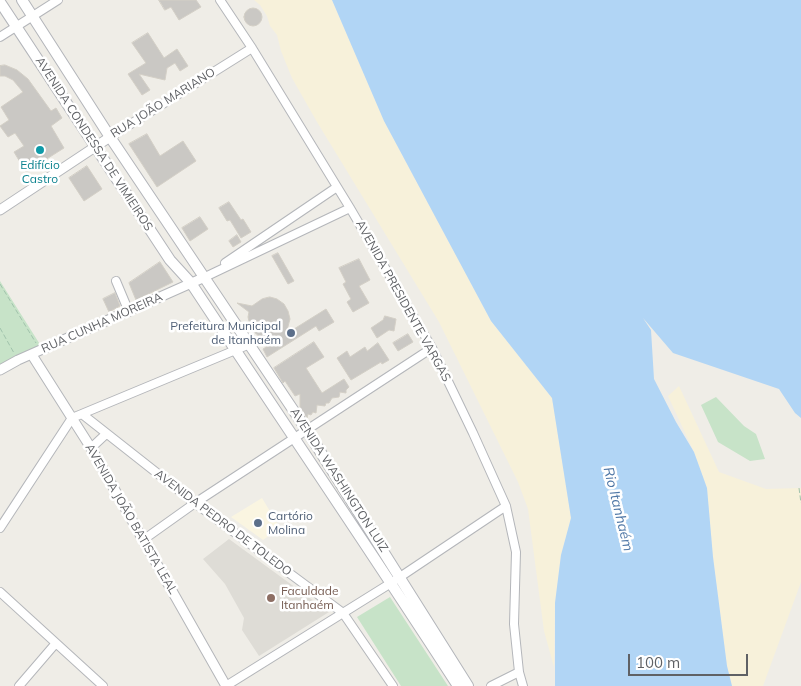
<!DOCTYPE html>
<html>
<head>
<meta charset="utf-8">
<style>
	body { margin:0 }
	#map { position:relative; width:801px; height:686px; overflow:hidden; background:#efede7; font-family:Mulish,sans-serif }
	canvas { display:block }
	.scale { position:absolute; left:628px; top:654px; width:120px; height:22px; box-sizing:border-box; border:2px solid #5f6165; border-top:0; padding-left:6px; font-size:15px; line-height:18px; white-space:nowrap; color:#5f6165; -webkit-text-stroke:4px #fff; paint-order:stroke }
</style>
</head>
<body>
<div id="map">
<canvas width="801" height="686"></canvas>
<div class="scale">100 m</div>
</div>
<script>
const ctx = document.querySelector('canvas').getContext('2d');
ctx.lineJoin = 'round';
function paint(path, color) {
  ctx.fillStyle = color;
  ctx.fill(path, 'evenodd');
}
function trace(path, color, width, dash) {
  ctx.strokeStyle = color;
  ctx.lineWidth = width;
  ctx.lineCap = dash ? 'butt' : 'round';
  ctx.setLineDash(dash || []);
  ctx.stroke(path);
}
function label(font, color, halo, rows, align = 'center') {
  ctx.font = font + ' Mulish,sans-serif';
  ctx.lineWidth = 5;
  ctx.setLineDash([]);
  ctx.textBaseline = 'middle';
  ctx.strokeStyle = halo;
  ctx.fillStyle = color;
  for (const [text, x, y, turn = 0] of rows) {
    ctx.save();
    ctx.translate(x, y);
    ctx.rotate((+turn || 0) * Math.PI / 180);
    ctx.textAlign = isNaN(turn) ? turn : align;
    if (halo) ctx.strokeText(text, 0, 0);
    ctx.fillText(text, 0, 0);
    ctx.restore();
  }
}
paint(new Path2D(`
	M262 498 280 528 263 540 231 517Z`), '#faf5e1');
paint(new Path2D(`
	M229 539 329 612 259 656 242 630 244 618 225 584 203 559Z`), '#dedcd6');
paint(new Path2D(`
	M0 281 41 346 0 366Z
	M716 397 744 426 756 434 765 459 750 461 718 442 701 405Z
	M390 597 448 686H401L357 617Z`), '#c7e3c8');
paint(new Path2D(`
	M254 0H332L384 121 491 321 552 398 571 518 561 555 555 603 554 667 544 631 528 509 518 482 439 322 317 122 292 78 281 51 277 35 270 26 267 16 260 5Z
	M679 386 719 472 766 489 801 488V582L763 686H732L727 666 713 557 707 488 694 452 668 396Z`), '#f7f1da');
paint(new Path2D(`
	M332 0H801V418L795 413 779 389 673 353 643 318 651 330 654 379 676 422 694 452 707 488 713 557 727 666 732 686H555V603L561 555 571 518 552 398 491 321 384 121Z`), '#b1d5f5');
const building = new Path2D(`
	M159 0H196L201 7 179 20 171 7 165 10Z
	M244 17a9 9 0 1 1 18 0a9 9 0 1 1-18 0Z
	M148 33 164 58 177 49 188 66 180 71 175 63 167 68 165 80 139 74 150 90 142 95 128 74 146 63 132 43Z
	M5 65 17 70 28 79 51 111 56 108 62 118 51 126 64 148 26 172 14 152 24 146 15 133 8 137 0 126 9 120 1 107 23 92 13 80 5 76H0V66Z
	M147 134 160 156 183 141 196 161 157 187 129 144Z
	M87 166 102 189 84 201 69 178Z
	M229 202 241 220 243 219 251 232 241 238 230 220 227 221 219 208Z
	M200 217 208 229 190 241 182 228Z
	M237 235 241 242 233 247 229 241Z
	M278 253 294 281 288 284 272 256Z
	M359 259 370 280 359 286 369 303 353 312 347 302 351 299 343 284 346 282 339 268Z
	M160 262 173 282 136 300 129 283Z
	M115 293 120 306 109 312 103 299Z
	M270 297 277 299 284 304 288 311 290 319 286 334 326 309 334 322 319 331 316 326 267 357 263 349 276 341 260 337 254 332 250 326 248 317 249 312 237 303 252 306 262 299Z
	M385 316 396 319 394 331 389 330 377 338 371 328 383 320Z
	M408 334 413 342 398 351 393 343Z
	M314 342 324 357 306 368 322 393 344 379 349 387 346 390V393L340 392 339 397 332 398 329 403H326L325 406 317 405 316 413 313 412 311 415 308 414 307 418 300 408V394L295 396 285 381 283 383 274 368Z
	M378 343 389 360 382 364 381 362 351 380 337 358 347 351 350 357 365 347 367 351Z`);
paint(building, '#cac8c4');
trace(building, '#d3cfc6', 1);
const minor = new Path2D(`
	M220 0 252 48 350 208 432 348 473 433 506 506 516 552 514 624 519 672 523 686
	M0 37 58 0
	M110 137 252 48
	M225 263 337 187
	M205 277 350 208
	M116 281 129 312
	M82 414 195 503 343 613 393 686
	M91 448 106 434
	M0 528 72 418 250 344
	M143 540 195 503 432 348
	M0 592 103 686
	M19 686 56 643
	M226 686 391 583 506 506
	M491 686 519 672`);
const tertiary = new Path2D(`
	M0 210 110 137
	M32 355 91 448 226 686
	M0 370 18 360 205 277`);
const secondary = new Path2D(`
	M22 0 110 137 306 429 468 686
	M0 2 170 260 191 283C280 418 371 551 458 686`);
trace(minor, '#b4b6ba', 10);
trace(tertiary, '#b4b6ba', 11);
trace(secondary, '#b3b5ba', 12);
trace(new Path2D(`
	M0 284 36 343
	M0 328 14 353
	M799 488 801 503`), '#a1c3ac', 1, [5, 2.5]);
trace(minor, '#fff', 8);
trace(tertiary, '#fff', 9);
trace(secondary, '#fff', 10);
for (const [x, y, r, color] of [
	[40,150,5,"#0f9aa8"],
	[291,333,5,"#5c6f8a"],
	[258,523,5,"#5c6f8a"],
	[271,598,5,"#8d6e63"]
]) {
  const dot = new Path2D();
  dot.arc(x, y, r, 0, 2 * Math.PI);
  ctx.fillStyle = color;
  ctx.fill(dot);
  trace(dot, '#fff', 2);
}
label('12px', '#5f6165', '#fff', [
	["RUA JOÃO MARIANO",163,103,-32],
	["AVENIDA CONDESSA DE VIMIEIROS",94,144,57],
	["AVENIDA PRESIDENTE VARGAS",403,301,61],
	["RUA CUNHA MOREIRA",102,323,-24],
	["AVENIDA WASHINGTON LUIZ",339,480,57],
	["AVENIDA JOÃO BATISTA LEAL",131,519,60],
	["AVENIDA PEDRO DE TOLEDO",223,523,37]
]);
label('12px', '#0d838f', '#fff', [
	["Edifício",40,165],
	["Castro",40,179]
]);
label('12px', '#4e5e75', '#fff', [
	["Prefeitura Municipal",281,326],
	["de Itanhaém",281,340],
	["Cartório",268,516,"left"],
	["Molina",268,530,"left"]
], 'right');
label('12px', '#785e54', '#fff', [
	["Faculdade",281,591],
	["Itanhaém",281,605]
], 'left');
label('italic 14px', '#4f77a6', '#fff', [
	["Rio Itanhaém",618,509,76]
]);
</script>
</body>
</html>
